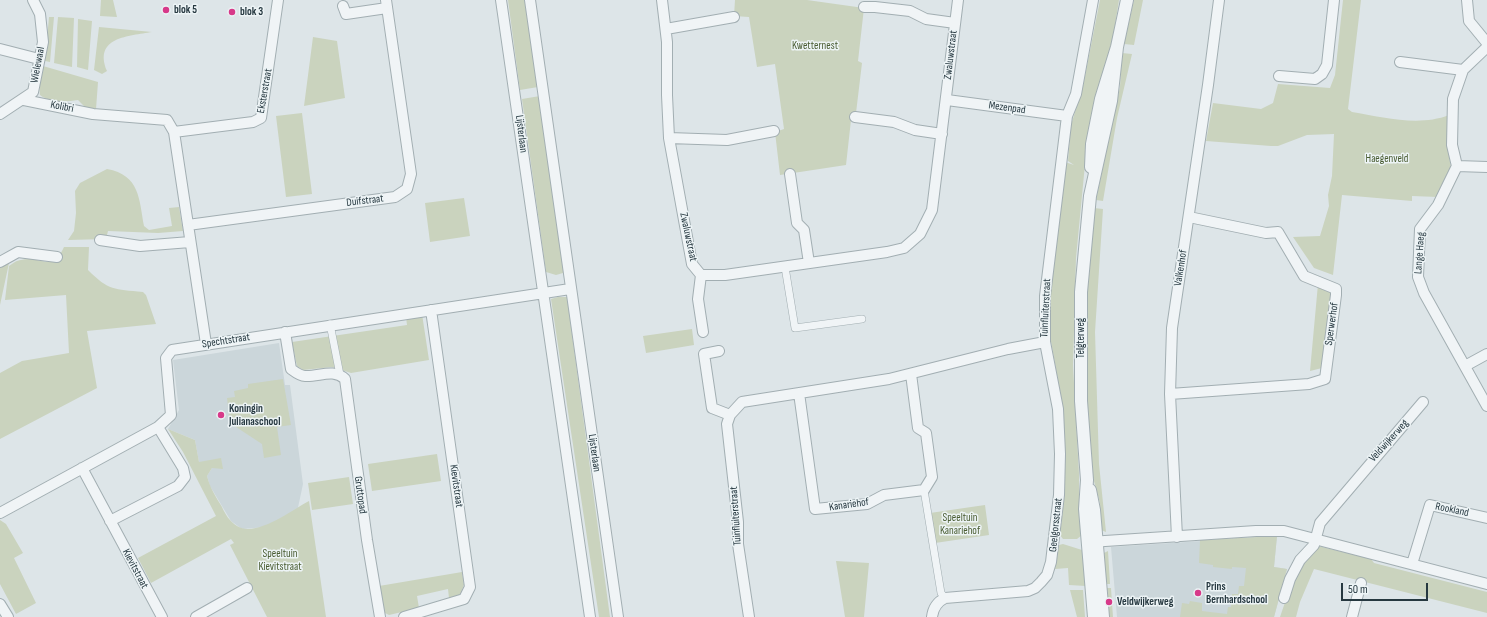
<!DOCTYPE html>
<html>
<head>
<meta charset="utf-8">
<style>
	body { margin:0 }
	#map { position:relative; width:1487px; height:617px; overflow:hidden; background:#dde5e8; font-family:"Sofia Sans Condensed",sans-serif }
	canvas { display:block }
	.scale { position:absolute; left:1341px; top:583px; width:87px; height:18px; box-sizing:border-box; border:2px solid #263840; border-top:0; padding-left:5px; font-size:12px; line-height:14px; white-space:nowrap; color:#263840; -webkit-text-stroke:3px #edf4f6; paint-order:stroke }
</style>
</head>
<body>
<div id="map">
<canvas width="1487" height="617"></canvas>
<div class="scale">50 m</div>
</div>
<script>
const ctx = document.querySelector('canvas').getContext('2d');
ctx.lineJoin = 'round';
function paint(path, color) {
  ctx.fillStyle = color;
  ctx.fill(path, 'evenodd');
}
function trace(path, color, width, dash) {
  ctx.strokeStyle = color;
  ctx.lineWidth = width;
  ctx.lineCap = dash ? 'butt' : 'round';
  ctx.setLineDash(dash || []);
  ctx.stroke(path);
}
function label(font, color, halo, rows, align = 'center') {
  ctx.font = font + ' "Sofia Sans Condensed",sans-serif';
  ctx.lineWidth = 3;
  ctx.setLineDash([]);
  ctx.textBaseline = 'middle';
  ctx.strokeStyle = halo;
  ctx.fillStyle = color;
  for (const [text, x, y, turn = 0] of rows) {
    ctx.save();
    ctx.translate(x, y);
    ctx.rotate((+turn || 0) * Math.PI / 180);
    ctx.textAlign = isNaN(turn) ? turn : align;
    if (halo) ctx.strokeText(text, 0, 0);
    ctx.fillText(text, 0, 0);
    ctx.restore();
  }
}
paint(new Path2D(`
	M279 343 285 385H290L303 484 296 517 278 526 242 529 231 521 210 486 207 476 212 468 199 462 195 440 168 429 179 410 173 360Z
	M1277 536 1274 567 1287 569 1274 617H1117L1111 547Z`), '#cbd6da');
paint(new Path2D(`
	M101 0H113L117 17 100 16Z
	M508 0H526L538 87 520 90Z
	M735 0H807L864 8 858 61 862 63 856 113 851 120 846 165 780 175 775 132 784 129 775 64 757 67 749 17 734 16Z
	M1100 0H1119L1112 44 1088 133 1076 258 1073 365 1079 474V513L1082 535 1077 539H1063L1060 535 1065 491 1064 441 1060 391 1050 336 1048 308 1065 162 1074 165 1068 161 1071 125 1083 86Z
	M1134 0H1143L1134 45 1124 44Z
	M1343 0H1361L1348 109 1352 112C1382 117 1419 127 1449 115L1447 144 1452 174 1438 197 1412 196V201L1342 195 1333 275 1314 268 1293 237 1320 236 1329 206 1328 195 1332 176 1334 134 1307 135 1278 146H1271L1206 141 1213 103 1261 109 1273 103 1278 84 1330 88 1335 75Z
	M49 17H54L50 62 45 61Z
	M58 17 74 18 72 67 54 63Z
	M78 19 92 21 88 70 77 67Z
	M99 27 152 32C129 36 93 37 107 71L102 74 94 70Z
	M313 37 337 41 345 98 304 106Z
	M1122 53 1132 54 1117 118 1103 201 1096 200 1120 87Z
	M43 66 98 82 96 109 85 107 78 100C66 102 50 103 40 95 39 89 40 71 43 66Z
	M540 96 564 263 563 273 556 275 546 272 522 99Z
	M302 113 312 194 286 197 276 116Z
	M107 169C140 175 139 199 144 226L149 230 172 226 169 208 179 207 183 231 158 233 108 231 106 239 68 240 74 231 76 213 75 191 80 183Z
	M464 198 470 236 430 242 425 203Z
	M1094 208 1103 209 1095 332 1099 464 1106 532 1101 530 1100 503 1092 474 1087 391 1088 278Z
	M64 247H89L88 270C109 291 114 289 143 292L146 295 156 324 87 331 97 388 0 439V373L22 361 69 353 66 295 5 300 9 266C12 264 17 260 21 260 41 255 52 274 64 247Z
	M9 263 0 305V268Z
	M1318 284 1333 288 1322 368 1310 371Z
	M558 297H567L610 617H599L551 299Z
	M422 314 429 360 351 373 332 367 303 370 297 366 292 342 407 325 406 317Z
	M692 329 694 345 646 353 643 336Z
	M283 379 291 425 277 427 281 455 264 458 262 444 230 423 227 398 235 397 234 391 248 388V384Z
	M168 429 195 440 199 462 221 458 223 469 212 468 207 476C210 488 216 497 222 507 225 514 230 522 237 526 256 538 292 510 309 501L326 617H267L230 545 234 543 231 539 151 583 138 558 216 516 183 452Z
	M437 454 441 481 372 491 368 464Z
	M349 477 353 504 312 510 308 483Z
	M985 505 989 535 935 543 930 513Z
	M0 520 6 524 23 553 14 558 36 603 16 614 0 584Z
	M1277 536 1274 567 1287 569 1274 617H1180L1182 603 1189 604 1190 601 1202 603V611L1227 614 1228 607H1231L1232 594H1238L1239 586H1244L1246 568 1232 567V569L1213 567V565L1199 563 1200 540Z
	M1063 544 1082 550 1086 586 1069 585 1068 568 1055 569 1059 545Z
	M1318 546 1371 559 1374 563 1487 592V613L1314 569 1300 602 1296 617H1280L1295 573Z
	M1108 551 1110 584H1106L1104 553Z
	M836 561 869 563 864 617H845Z
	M462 572 464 585 460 595 449 598 448 589 417 596 419 608 389 615 383 612 379 586Z
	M1107 588H1111L1113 617H1109Z
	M1070 590H1083L1085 617H1077Z`), '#cad3be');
const pedestrian = new Path2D(`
	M785 267 795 328 862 319
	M330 324 340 375
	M924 490 941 593 945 598`);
const minor = new Path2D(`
	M501 0 590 617
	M530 0 618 617
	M662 0 667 42V95L669 138 692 264 701 275H725L887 252 904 248 920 234 932 210 958 0
	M1467 0 1469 21 1487 43
	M343 6 346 14 387 8
	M864 7H875L910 11 926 19 955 23
	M666 29 734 17
	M1487 47 1463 70 1453 99 1452 145 1457 166 1438 205 1420 229 1418 277 1424 293 1487 406
	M0 49 39 59
	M1400 62 1463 70
	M1279 76 1315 79 1322 74 1327 65 1334 0
	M24 100 93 114 167 120 174 132
	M947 100 1067 116
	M0 114 33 92 43 42 40 14 33 0
	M855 117 894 122 915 130 942 134
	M669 138 727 140 774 131
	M1457 166 1487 167
	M790 174 797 223 804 230 809 263
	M188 225 395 197 407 189 411 174 386 0
	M100 240 140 246 190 242
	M0 262 18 252 57 257
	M701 275 698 299 703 332
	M285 332 291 369C295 372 300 376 305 376 319 377 333 368 345 379L367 540 380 617
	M206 344 174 132 253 122 261 118 278 0
	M719 351 704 354 712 408 730 415
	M1465 366 1487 354
	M799 393 815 509 867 504 884 495 924 490 932 477 926 433 918 428 911 374
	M1170 394 1309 384 1325 379 1336 295V289L1304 276 1278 232 1266 233 1189 217
	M82 468 162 617
	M0 513 158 427 171 415 166 358 172 350 570 289
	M110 521 178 486 185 477 183 468 158 427
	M1177 537 1170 394 1172 328 1208 85 1219 0
	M1090 542 1256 531H1284L1487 584
	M1412 564 1430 505 1487 518
	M1284 598 1290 579 1300 560 1314 545 1320 523 1423 402
	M0 604 8 617
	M196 617 247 588
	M404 617 464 599 470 587 431 310
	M749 617 738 544V522L727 424 730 415 742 402 889 379 1008 349 1045 342
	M932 617C933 608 937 602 945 598L1028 591 1035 588 1041 582 1047 575 1051 562 1059 495 1060 454 1058 409 1045 342V296L1067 116 1076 94 1093 0
	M1352 617 1361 583`);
const tertiary = new Path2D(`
	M1091 167 1092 144 1101 99 1117 47 1127 0
	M1090 490 1094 510 1103 617
	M1094 617 1085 509 1087 480 1081 401V292L1090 196 1111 101 1117 47`);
trace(pedestrian, '#a2aeb2', 8);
trace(minor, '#a2aeb2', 12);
trace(tertiary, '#a2aeb2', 14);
trace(pedestrian, '#f0f4f6', 7);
trace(minor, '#f0f4f6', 10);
trace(tertiary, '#f0f4f6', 12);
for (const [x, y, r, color] of [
	[166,10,4,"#d73989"],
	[232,12,4,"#d73989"],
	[221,415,4,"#d73989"],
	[1198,593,4,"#d73989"],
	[1109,602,4,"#d73989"]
]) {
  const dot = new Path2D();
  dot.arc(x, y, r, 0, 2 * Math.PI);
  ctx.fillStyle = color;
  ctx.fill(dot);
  trace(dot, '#edf4f6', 1.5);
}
label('bold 11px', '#263840', '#edf4f6', [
	["blok 5",174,10],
	["blok 3",240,12],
	["Koningin",229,409],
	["Julianaschool",229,422],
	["Prins",1206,587],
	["Bernhardschool",1206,600],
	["Veldwijkerweg",1117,602]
], 'left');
label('11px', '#495c32', '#edf4f6', [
	["Kwetternest",815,46],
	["Haegenveld",1387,159],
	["Speeltuin",960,518],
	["Kanariehof",960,531],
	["Speeltuin",280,554],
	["Kievitstraat",280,567]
]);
label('11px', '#263840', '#edf4f6', [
	["Zwaluwstraat",951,55,-83],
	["Wielewaal",38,65,-79],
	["Eksterstraat",265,91,-80],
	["Kolibri",62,107,11],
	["Mezenpad",1007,108,8],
	["Lijsterlaan",521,134,83],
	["Duifstraat",365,201,-7],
	["Zwaluwstraat",688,237,78],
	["Lange Haeg",1420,253,-86],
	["Valkenhof",1181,268,-81],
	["Tuinfluiterstraat",1046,308,-87],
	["Sperwerhof",1332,324,-82],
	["Telgterweg",1081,338,-90],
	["Spechtstraat",226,341,-9],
	["Veldwijkerweg",1389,441,-48],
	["Lijsterlaan",594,453,82],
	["Kievitstraat",456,486,82],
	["Gruttopad",360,495,82],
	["Kanariehof",849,505,-8],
	["Rookland",1452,510,12],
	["Tuinfluiterstraat",736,516,-94],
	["Geelgorsstraat",1056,525,-84],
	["Kievitstraat",135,569,62]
]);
</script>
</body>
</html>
